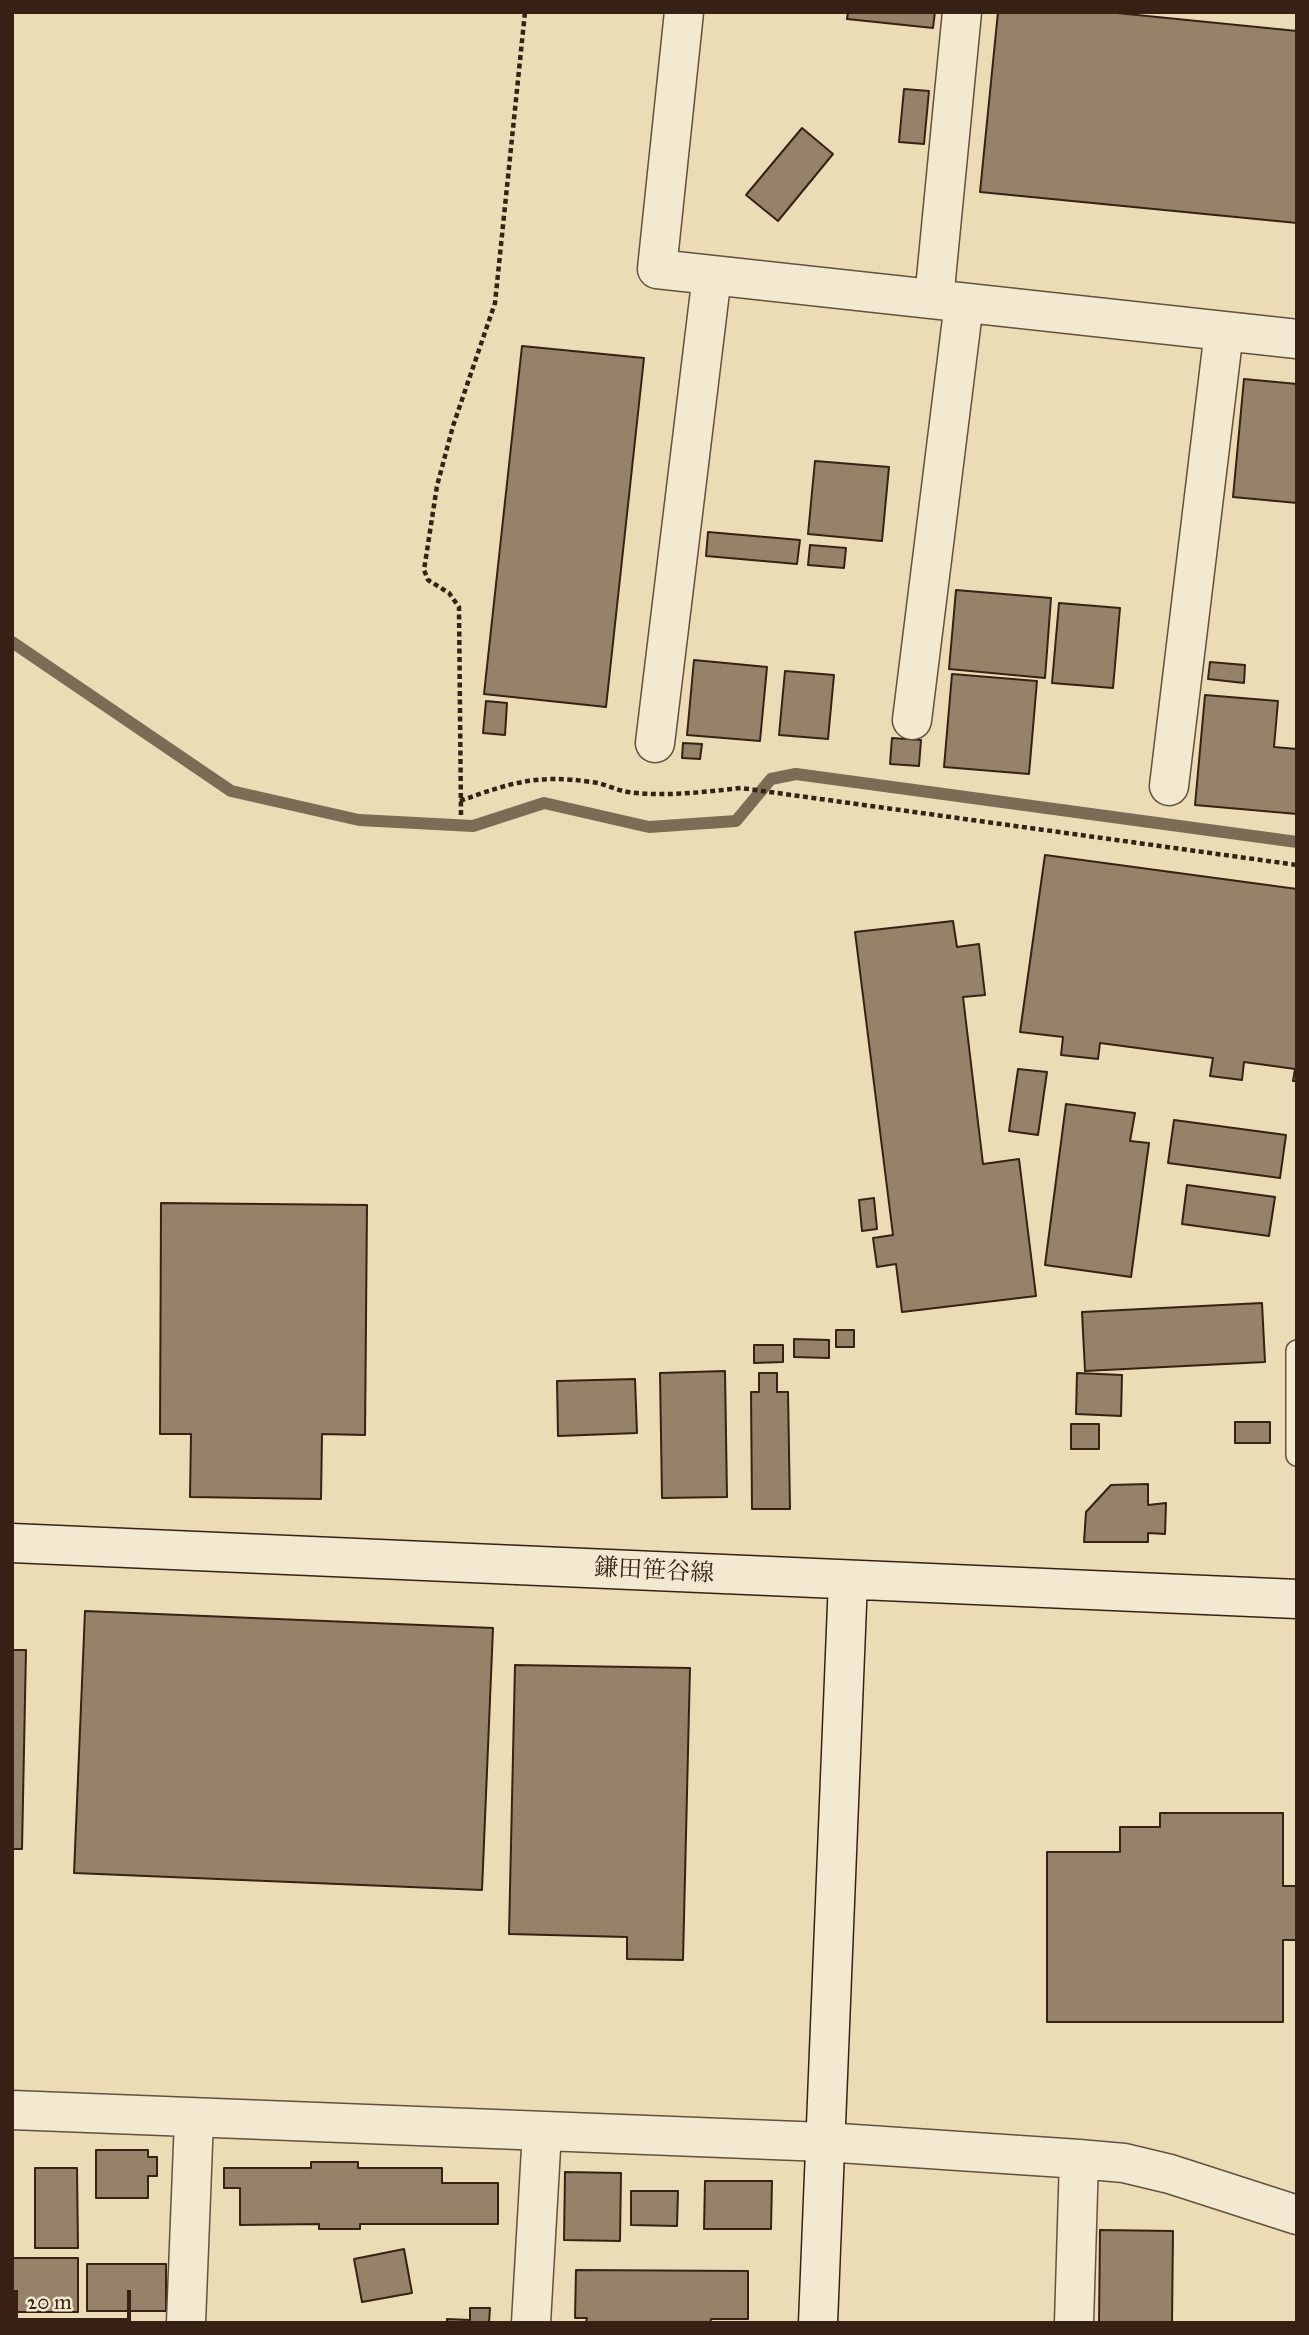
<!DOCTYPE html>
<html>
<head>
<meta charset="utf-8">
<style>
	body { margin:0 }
	#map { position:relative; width:1309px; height:2335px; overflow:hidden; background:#ecdcb6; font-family:"IM FELL Great Primer",serif }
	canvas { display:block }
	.frame { position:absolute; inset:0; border:14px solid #372115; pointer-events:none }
	.scale { position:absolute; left:14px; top:2290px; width:117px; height:32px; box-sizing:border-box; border:4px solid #372115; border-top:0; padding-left:9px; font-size:21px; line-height:24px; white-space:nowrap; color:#372115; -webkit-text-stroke:5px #f3e8d0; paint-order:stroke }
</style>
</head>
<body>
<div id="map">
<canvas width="1309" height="2335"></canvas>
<div class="frame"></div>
<div class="scale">20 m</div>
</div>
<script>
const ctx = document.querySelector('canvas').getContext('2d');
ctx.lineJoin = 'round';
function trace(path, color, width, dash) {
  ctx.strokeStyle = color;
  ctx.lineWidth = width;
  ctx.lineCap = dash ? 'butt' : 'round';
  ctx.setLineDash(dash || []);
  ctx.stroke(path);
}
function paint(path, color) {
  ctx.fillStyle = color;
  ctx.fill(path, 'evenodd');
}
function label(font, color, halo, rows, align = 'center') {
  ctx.font = font + ' "IM FELL Great Primer","Noto Serif JP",serif';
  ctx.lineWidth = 5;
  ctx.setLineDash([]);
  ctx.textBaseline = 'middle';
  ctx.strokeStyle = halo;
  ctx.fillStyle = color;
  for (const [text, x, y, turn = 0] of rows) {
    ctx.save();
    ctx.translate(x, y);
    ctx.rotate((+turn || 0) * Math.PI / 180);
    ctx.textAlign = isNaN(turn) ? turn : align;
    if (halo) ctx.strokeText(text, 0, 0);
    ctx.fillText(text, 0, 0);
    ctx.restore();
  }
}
trace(new Path2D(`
	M12 642 231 791 359 820 473 826 544 803 649 827 736 821 771 779 796 774 1297 842`), '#7e6b55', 12);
const building = new Path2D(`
	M848 12H935L933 28 847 19Z
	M998 12H1107L1297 31V223L980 192Z
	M904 89 929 91 924 144 899 142Z
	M802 128 833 154 778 221 746 195Z
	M522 346 644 358 606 707 484 694Z
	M1244 379 1297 384V503L1233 497Z
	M815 461 889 467 882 541 808 534Z
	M708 532 800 540 797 564 706 556Z
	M810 545 846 548 844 568 808 565Z
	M956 590 1051 598 1045 678 949 669Z
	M1059 603 1120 608 1113 688 1052 683Z
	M694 660 767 667 760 741 687 735Z
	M1210 662 1245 665 1244 683 1208 679Z
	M785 671 834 675 828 739 779 735Z
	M952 674 1037 681 1029 774 944 767Z
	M1205 695 1278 701 1274 747 1297 749V814L1195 805Z
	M486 701 507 703 505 735 483 733Z
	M892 738 921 740 919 766 890 764Z
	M683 743 702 744 700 759 682 758Z
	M1045 855 1297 889V1081H1293L1295 1069 1244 1062 1242 1080 1210 1076 1213 1058 1100 1043 1098 1059 1061 1055 1063 1037 1020 1032Z
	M953 921 957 947 979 944 985 995 963 997 983 1164 1019 1159 1036 1296 902 1312 896 1264 877 1267 873 1238 893 1235 855 932Z
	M1018 1069 1047 1072 1038 1135 1009 1131Z
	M1066 1104 1135 1113 1130 1141 1149 1143 1131 1277 1045 1265Z
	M1174 1120 1286 1135 1280 1178 1168 1163Z
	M1187 1185 1275 1197 1269 1236 1182 1224Z
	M874 1198 877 1229 862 1231 859 1200Z
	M161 1203 367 1205 365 1435 322 1434 321 1499 190 1497 191 1434H160Z
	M1262 1303 1265 1362 1085 1371 1082 1312Z
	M836 1330H854V1347H836Z
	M794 1339 829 1340V1358L794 1357Z
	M754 1345H783V1362L754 1363Z
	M725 1371 727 1497 662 1498 660 1373Z
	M759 1373H777V1392H788L790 1509H752L751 1392H759Z
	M1077 1373 1122 1375 1121 1416 1076 1414Z
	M635 1379 637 1433 558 1436 557 1381Z
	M1235 1422H1270V1443H1235Z
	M1071 1424H1099V1449H1071Z
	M1148 1484V1505L1166 1503 1165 1534 1148 1533V1542H1084L1086 1512 1111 1485Z
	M85 1611 493 1628 482 1890 74 1873Z
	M12 1650H26L22 1849H12Z
	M515 1665 690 1668 683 1960 627 1959V1937L509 1934Z
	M1160 1813H1283V1886H1297V1940H1283V2022H1047V1852H1120V1827H1160Z
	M96 2150H148V2157H157V2176H148V2198H96Z
	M311 2162H358V2168H442V2183H498V2224H360V2229H319V2224L240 2225V2188H224V2168H311Z
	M35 2168H77L78 2248H35Z
	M565 2172 621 2173 620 2241 564 2240Z
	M705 2181H772L771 2229H704Z
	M631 2191H678L677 2226 631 2225Z
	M1100 2230 1173 2231 1172 2323H1099Z
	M404 2249 412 2293 362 2302 354 2259Z
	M12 2258H78V2312H12Z
	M87 2264H166V2311H87Z
	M576 2270 748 2271V2319H711L710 2323H586L587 2318H575Z
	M470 2308H490L489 2323H447V2319L470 2320Z`);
paint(building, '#958269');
trace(building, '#372115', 2);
const lane = new Path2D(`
	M1297 1351V1455`);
const street = new Path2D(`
	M684 12 657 269 1297 339
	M934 299 962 12
	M912 720 964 303
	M655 743 712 275
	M1169 786 1224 331
	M12 2110 824 2142 1079 2159 1124 2163 1170 2174 1297 2215
	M186 2323 194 2119
	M531 2323 542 2131
	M1074 2323 1079 2159`);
const secondary = new Path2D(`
	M12 1543 1297 1599
	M818 2323 848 1580`);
trace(lane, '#64503d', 24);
trace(street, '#64503d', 41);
trace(secondary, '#372115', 41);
trace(new Path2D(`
	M460 801C509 783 538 774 591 782 604 783 615 790 628 792 666 797 703 792 741 788L1297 865
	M461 815 459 607 449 593 428 580 424 570 437 486 453 426 495 303 525 12`), '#372115', 4.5, [5, 3.5]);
trace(lane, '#f3e8d0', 21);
trace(street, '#f3e8d0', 38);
trace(secondary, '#f3e8d0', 38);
label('24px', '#372115', '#f3e8d0', [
	["鎌田笹谷線",654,1572,3]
]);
</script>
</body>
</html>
